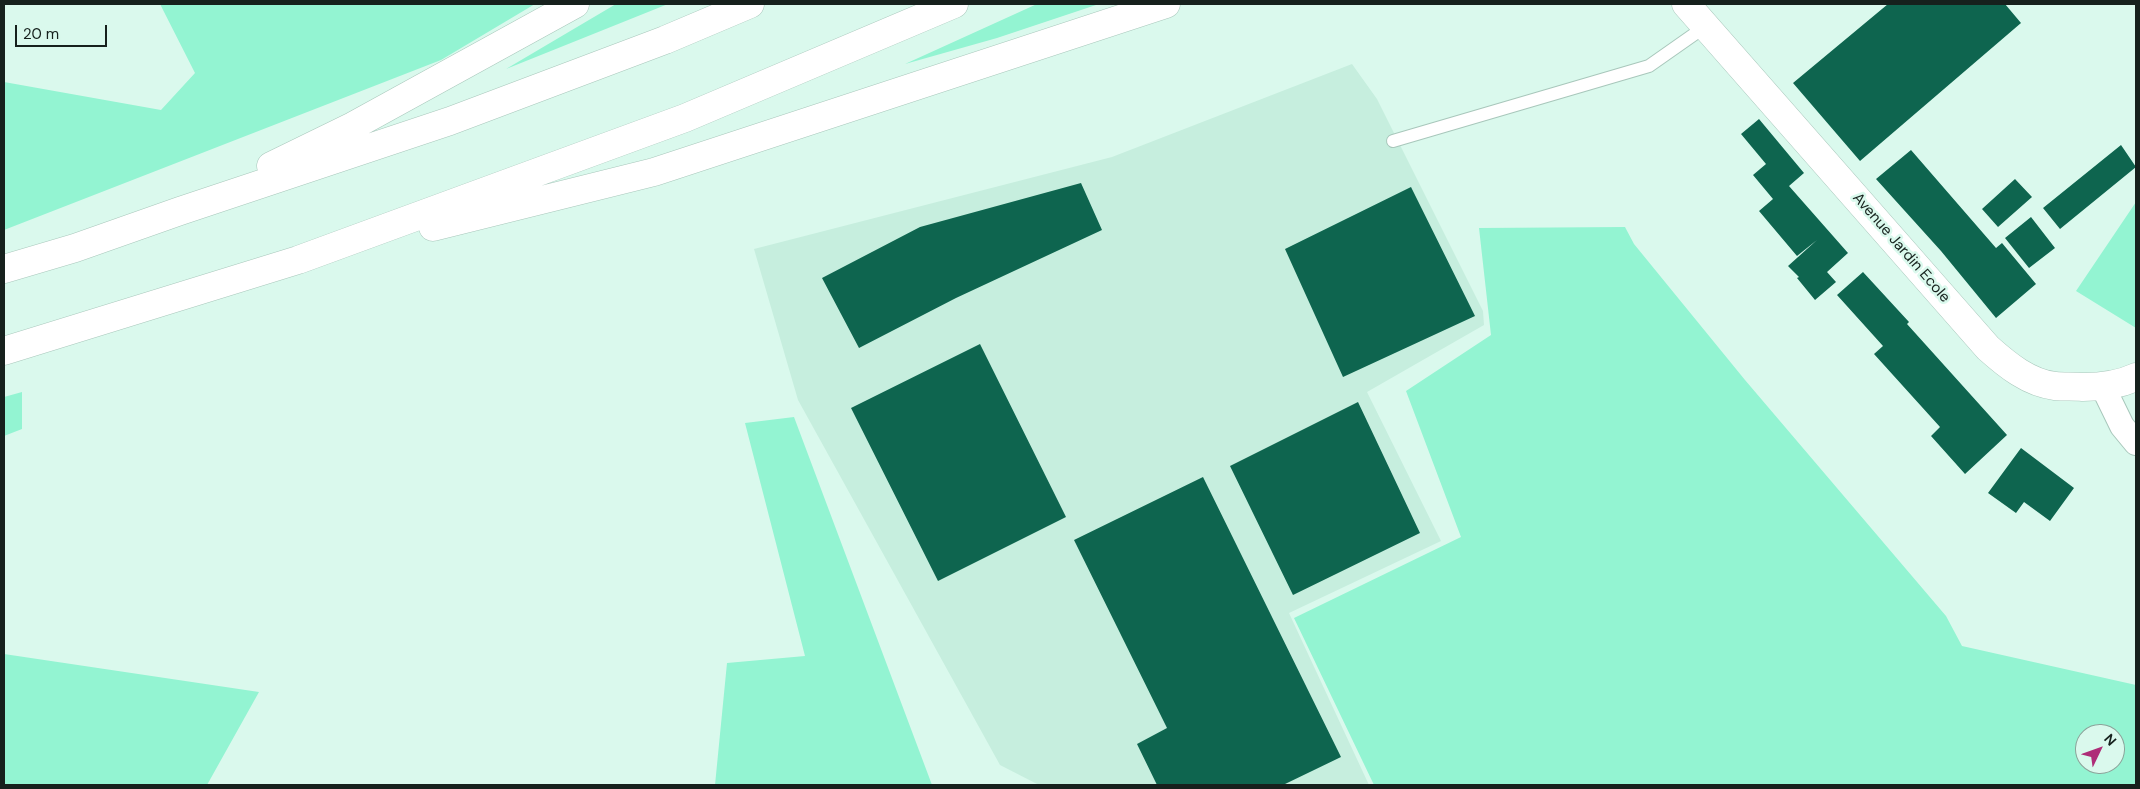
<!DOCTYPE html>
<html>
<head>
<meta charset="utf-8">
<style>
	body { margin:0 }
	#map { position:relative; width:2140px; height:789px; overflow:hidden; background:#daf9ed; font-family:"DM Sans",sans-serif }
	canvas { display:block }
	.frame { position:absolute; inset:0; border:5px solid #16211d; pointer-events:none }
	.north { position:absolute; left:2075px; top:724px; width:50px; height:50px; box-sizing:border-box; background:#daf9ed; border:1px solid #8ca39a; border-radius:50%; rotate:48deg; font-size:14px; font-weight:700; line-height:20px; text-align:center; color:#16211d }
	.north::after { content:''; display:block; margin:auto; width:18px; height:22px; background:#ae2d78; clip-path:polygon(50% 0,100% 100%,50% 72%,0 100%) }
	.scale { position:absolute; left:15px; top:25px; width:92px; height:22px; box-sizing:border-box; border:2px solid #16211d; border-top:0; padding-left:6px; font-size:15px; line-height:18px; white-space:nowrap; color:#16211d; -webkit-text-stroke:4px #daf9ed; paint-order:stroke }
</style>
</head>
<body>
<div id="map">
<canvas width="2140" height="789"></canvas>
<div class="frame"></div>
<div class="north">N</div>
<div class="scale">20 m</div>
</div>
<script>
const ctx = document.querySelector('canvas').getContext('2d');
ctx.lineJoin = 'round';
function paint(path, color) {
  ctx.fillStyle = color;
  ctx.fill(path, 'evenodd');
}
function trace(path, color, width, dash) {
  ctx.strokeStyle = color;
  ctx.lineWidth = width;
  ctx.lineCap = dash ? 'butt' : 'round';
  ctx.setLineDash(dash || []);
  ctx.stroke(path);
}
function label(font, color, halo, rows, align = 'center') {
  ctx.font = font + ' "DM Sans",sans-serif';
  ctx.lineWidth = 5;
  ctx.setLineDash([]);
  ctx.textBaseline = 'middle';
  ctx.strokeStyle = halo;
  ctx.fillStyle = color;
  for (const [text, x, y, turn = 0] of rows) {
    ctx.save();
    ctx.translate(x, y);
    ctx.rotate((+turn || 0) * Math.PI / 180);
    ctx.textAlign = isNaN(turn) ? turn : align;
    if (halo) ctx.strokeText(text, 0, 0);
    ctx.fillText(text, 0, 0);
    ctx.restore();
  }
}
paint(new Path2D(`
	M1352 64 1377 99 1483 311 1484 325 1367 392 1441 541 1289 613 1369 785H1039L1000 765 798 400 754 249 1112 157Z`), '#c6eede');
paint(new Path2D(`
	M160 4H535L441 60 4 230V82L161 110 195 73Z
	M616 4H668L506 69Z
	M1037 4H1099L997 38 905 64Z
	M2136 202V328L2076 291Z
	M1625 227 1634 244 1745 380 1946 616 1962 646 2136 685V785H1374L1294 618 1461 537 1406 391 1491 335 1479 228ZM2085 734H2115V764H2085Z
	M22 392V429L4 436V397Z
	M794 417 932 785H715L727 663 805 656 745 423Z
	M4 654 259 692 207 785H4Z`), '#93f4d2');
paint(new Path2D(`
	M1888 4H2005L2021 23 1860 161 1793 83Z
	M1759 119 1804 173 1789 186 1848 253 1827 272 1836 282 1815 300 1797 278 1799 277 1788 266 1817 240 1797 256 1759 211 1773 199 1753 175 1766 164 1741 134Z
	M2121 145 2136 167 2060 229 2043 208Z
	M1911 150 1996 248 2002 243 2036 284 1996 318 1941 251 1876 179Z
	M2015 179 2032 197 1998 227 1982 209Z
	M1081 183 1102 230 956 298 859 348 822 278 920 227Z
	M1411 187 1475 316 1343 377 1285 249Z
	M2031 217 2055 248 2029 268 2005 238Z
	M1863 272 1909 322 1907 324 2007 435 1965 474 1931 436 1940 427 1874 354 1883 346 1837 295Z
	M980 344 1066 517 938 581 851 408Z
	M1358 402 1420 533 1293 595 1230 466Z
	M2021 448 2074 488 2050 521 2024 502 2016 513 1988 493Z
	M1203 477 1341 757 1283 785H1157L1137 744 1167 728 1074 540Z`), '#0e654f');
const lane = new Path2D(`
	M1393 141 1649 66 1706 26`);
const street = new Path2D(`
	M2103 387 2122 426 2136 443`);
const secondary = new Path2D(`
	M1686 4 1988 348C2007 365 2029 383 2055 386 2064 387 2074 386 2083 387 2102 387 2119 385 2136 377`);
const highway = new Path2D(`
	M271 166 353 126 575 4
	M433 227 654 172 1166 4
	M4 269 75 248 180 211 450 121 665 40 750 4
	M4 351 298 260 685 118 954 4`);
trace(lane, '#a8c7bb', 14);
trace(street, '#a8c7bb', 26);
trace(secondary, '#a8c7bb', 29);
trace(highway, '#a8c7bb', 29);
trace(lane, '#fff', 12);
trace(street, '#fff', 24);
trace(secondary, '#fff', 28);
trace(highway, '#fff', 28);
label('15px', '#16211d', '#daf9ed', [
	["Avenue Jardin Ecole",1901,248,49]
]);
</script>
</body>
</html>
